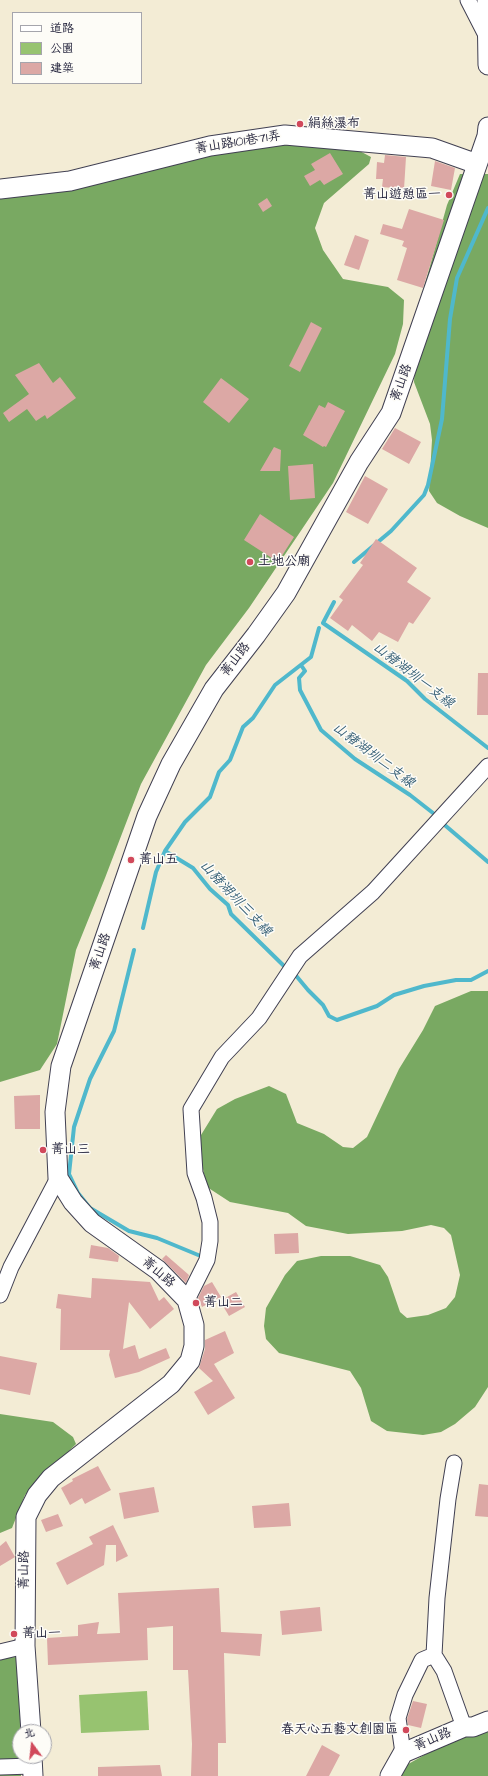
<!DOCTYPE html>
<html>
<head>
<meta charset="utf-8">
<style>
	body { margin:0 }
	#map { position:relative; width:488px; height:1776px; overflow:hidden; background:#f3ecd5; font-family:"Architects Daughter","LXGW WenKai TC",sans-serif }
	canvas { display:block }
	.legend { position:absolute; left:12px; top:12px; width:130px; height:72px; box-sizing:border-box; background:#fdfcf7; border:1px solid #a5a5ac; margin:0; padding:5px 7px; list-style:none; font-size:12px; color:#22223b }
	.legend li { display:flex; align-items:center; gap:8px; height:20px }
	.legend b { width:20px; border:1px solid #a5a5ac }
	.north { position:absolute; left:12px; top:1724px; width:40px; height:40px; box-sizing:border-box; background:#fdfcf7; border:1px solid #a5a5ac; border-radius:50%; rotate:345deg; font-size:11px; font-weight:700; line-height:16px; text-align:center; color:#22223b }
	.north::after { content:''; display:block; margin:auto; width:14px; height:18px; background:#d1495b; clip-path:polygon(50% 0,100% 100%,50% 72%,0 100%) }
</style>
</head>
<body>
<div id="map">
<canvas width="488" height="1776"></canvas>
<ul class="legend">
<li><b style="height:5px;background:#fff"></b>道路</li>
<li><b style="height:11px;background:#97c370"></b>公園</li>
<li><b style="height:11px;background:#dca8a5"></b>建築</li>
</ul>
<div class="north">北</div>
</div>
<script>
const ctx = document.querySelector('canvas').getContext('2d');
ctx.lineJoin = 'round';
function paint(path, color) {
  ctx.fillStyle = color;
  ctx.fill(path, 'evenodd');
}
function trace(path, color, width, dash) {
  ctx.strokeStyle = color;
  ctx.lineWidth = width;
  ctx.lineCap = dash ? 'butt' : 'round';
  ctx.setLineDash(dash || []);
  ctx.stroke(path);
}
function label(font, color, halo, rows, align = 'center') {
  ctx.font = font + ' "Architects Daughter","LXGW WenKai TC",sans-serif';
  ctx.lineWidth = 3;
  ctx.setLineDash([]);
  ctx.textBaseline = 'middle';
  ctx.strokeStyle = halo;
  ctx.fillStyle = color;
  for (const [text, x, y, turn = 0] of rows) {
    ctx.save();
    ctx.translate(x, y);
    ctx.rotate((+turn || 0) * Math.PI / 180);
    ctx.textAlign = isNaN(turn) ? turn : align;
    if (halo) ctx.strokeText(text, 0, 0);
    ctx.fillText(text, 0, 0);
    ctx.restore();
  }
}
paint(new Path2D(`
	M147 1691 149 1730 81 1733 79 1695Z`), '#97c370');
paint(new Path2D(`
	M273 142 354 148 371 157 369 164 324 203 315 228 323 250 343 279 388 287 404 300 403 324 395 354 333 483 249 608 206 665 141 784 105 878 76 950 57 1044 40 1070 0 1082V195Z
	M460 174H488V528L460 516 437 503 429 491 432 440 430 424 414 382 415 363 412 330 447 205Z
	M471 991H488V1387L475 1407 455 1424 441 1432 423 1435 387 1431 371 1421 361 1388 350 1371 279 1353 266 1339 264 1326 266 1308 285 1275 297 1261 321 1256H350L380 1265 388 1277 400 1312 407 1318 428 1315 446 1308 455 1297 460 1275 451 1235 444 1228 431 1225 402 1231 348 1234 306 1226 288 1213 230 1202 207 1187 201 1160V1135L217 1109 235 1099 269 1086 286 1094 297 1123 324 1134 343 1147 353 1148 367 1137 399 1069 423 1030 435 1006Z
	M0 1414 53 1422 73 1437 76 1444 25 1495 12 1528 0 1533Z
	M16 1657 19 1662 21 1776H0V1658Z
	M488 1727V1776H397L401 1768 448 1742Z`), '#79a962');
trace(new Path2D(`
	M354 562 391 531 424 495 428 485 442 419 450 319 457 278 488 208
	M334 602 323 623 407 681 425 699 488 748
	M301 665 305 671 299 678 300 690 321 730 355 759 410 795 433 813
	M440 821 488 862
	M165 851 193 868 210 889 228 905 231 914 285 967
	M143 928 156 872 165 851 185 822 210 797 219 772 230 760 243 727 253 718 275 685 311 657 319 628
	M134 950 114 1031 90 1079 74 1127 69 1174 78 1193 90 1208 129 1231 157 1238 203 1257
	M293 972 308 990 323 1005 329 1016 337 1020 377 1006 394 995 424 986 456 980H471L488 971`), '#4fb8cc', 4);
paint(new Path2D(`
	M330 153 343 174 324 185 320 180 310 186 304 176 315 170 311 164Z
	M385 155 406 157 404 189 382 187 383 179H376L377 162 384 163Z
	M435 161 455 168 451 190 431 186Z
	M267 198 272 206 263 212 258 204Z
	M409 209 444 220 423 288 397 280 407 248 402 246 404 241 380 234 383 224 402 229Z
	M355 235 369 240 359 270 344 265Z
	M311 322 322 328 300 372 289 366Z
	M39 363 53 383 60 377 76 398 47 419 45 415 36 421 27 409 9 422 3 413 29 394 15 375Z
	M221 378 249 399 229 423 203 402Z
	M328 402 345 411 326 447 324 446 323 447 303 435 319 405 325 408Z
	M395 428 421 442 409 464 382 449Z
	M274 447 281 450 280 471H260Z
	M313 464 315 498 290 500 288 466Z
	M365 476 388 489 368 524 346 512Z
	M260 514 294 537 278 562 244 540Z
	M376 539 417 568 407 582 431 598 413 624 409 622 398 642 379 632 372 641 352 625 348 631 330 618 343 600 339 597 363 565 360 563Z
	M478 673H488V715H477Z
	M40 1095V1129H15L14 1096Z
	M298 1233 299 1253 275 1254 274 1234Z
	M91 1245 108 1248 119 1256 118 1262 89 1258Z
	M166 1255 189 1275 186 1283 162 1259Z
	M92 1278 150 1282 159 1301 164 1297 174 1309 150 1329 129 1302 123 1349 135 1345 139 1359 166 1348 170 1358 139 1372 115 1378 109 1355 110 1350H60L61 1309 56 1308 58 1294 91 1298Z
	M212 1282 221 1297 202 1307 198 1298 204 1286Z
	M236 1292 245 1307 229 1316 220 1301Z
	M225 1331 234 1353 214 1364 235 1398 208 1415 194 1392 213 1381 199 1368 205 1349V1340Z
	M0 1356 37 1363 30 1395 0 1389Z
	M98 1466 111 1490 85 1504 82 1498 70 1505 61 1488 73 1481 72 1479Z
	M479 1484 488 1485V1517L475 1516Z
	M154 1487 159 1512 124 1519 119 1493Z
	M289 1503 291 1526 254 1528 252 1506Z
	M58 1514 63 1526 46 1532 41 1520Z
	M113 1525 128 1556 116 1562V1545H106L104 1565 67 1585 56 1563 93 1544 89 1537Z
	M6 1541 15 1557 0 1566V1546Z
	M219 1588 221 1632 262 1634 260 1656 224 1653 226 1743H218V1776H191L192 1744 188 1670H173V1626L147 1628 148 1660 48 1665 47 1638 78 1636V1625L99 1622 97 1634 120 1633 118 1593Z
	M320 1607 322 1631 282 1635 280 1611Z
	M413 1701 427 1704 421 1728 408 1725 407 1719Z
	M322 1745 340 1755 329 1776H306Z
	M160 1765 162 1776H98V1767Z`), '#dca8a5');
const minor = new Path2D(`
	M468 0 487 37
	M0 1295 11 1267 58 1178
	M187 1300 207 1260 210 1241V1222L204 1198 195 1173 191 1109 222 1057 259 1018 300 956 373 892 488 766
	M454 1463 448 1499 437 1598 434 1655 444 1671 464 1727
	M0 1652 25 1646
	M403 1753 398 1718 405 1695 422 1660 434 1655
	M0 1767 33 1766`);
const tertiary = new Path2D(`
	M487 0 488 65
	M0 189 70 181 210 146 285 135 432 148 477 164
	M31 1732 25 1646 26 1517 37 1495 51 1478 171 1384 190 1361 194 1346V1325L187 1300 158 1270 92 1223 73 1202 58 1178 55 1112 61 1066 147 816 171 764 214 689 256 635 286 593 359 462 391 413 487 136 488 127
	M32 1756 33 1776
	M390 1776 403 1753 464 1727H473L488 1721`);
trace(minor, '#414052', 17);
trace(tertiary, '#414052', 21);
trace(minor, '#fff', 15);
trace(tertiary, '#fff', 19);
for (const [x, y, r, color] of [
	[300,124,4,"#d1495b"],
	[449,195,4,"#d1495b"],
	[250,562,4,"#d1495b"],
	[131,860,4,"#d1495b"],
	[43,1150,4,"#d1495b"],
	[196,1303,4,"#d1495b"],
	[14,1634,4,"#d1495b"],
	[406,1730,4,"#d1495b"]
]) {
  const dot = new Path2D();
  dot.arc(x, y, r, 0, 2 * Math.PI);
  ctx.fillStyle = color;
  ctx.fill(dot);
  trace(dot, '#fdfcf7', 1.5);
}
label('13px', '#22223b', '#fdfcf7', [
	["絹絲瀑布",308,124],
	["菁山遊憩區一",441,195,"right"],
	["土地公廟",258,562],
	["菁山五",139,860],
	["菁山三",51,1150],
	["菁山二",204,1303],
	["菁山一",22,1634],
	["春天心五藝文創園區",398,1730,"right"]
], 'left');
label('13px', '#22223b', '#fdfcf7', [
	["菁山路101巷71弄",238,143,-9],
	["菁山路",402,383,-70],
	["菁山路",236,660,-52],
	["菁山路",101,952,-71],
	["菁山路",158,1273,41],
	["菁山路",25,1570,-89],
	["菁山路",433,1740,-23]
]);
label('italic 14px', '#345e75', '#fdfcf7', [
	["山豬湖圳一支線",413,676,38],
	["山豬湖圳二支線",373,756,37],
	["山豬湖圳三支線",235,899,47]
]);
</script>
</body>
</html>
